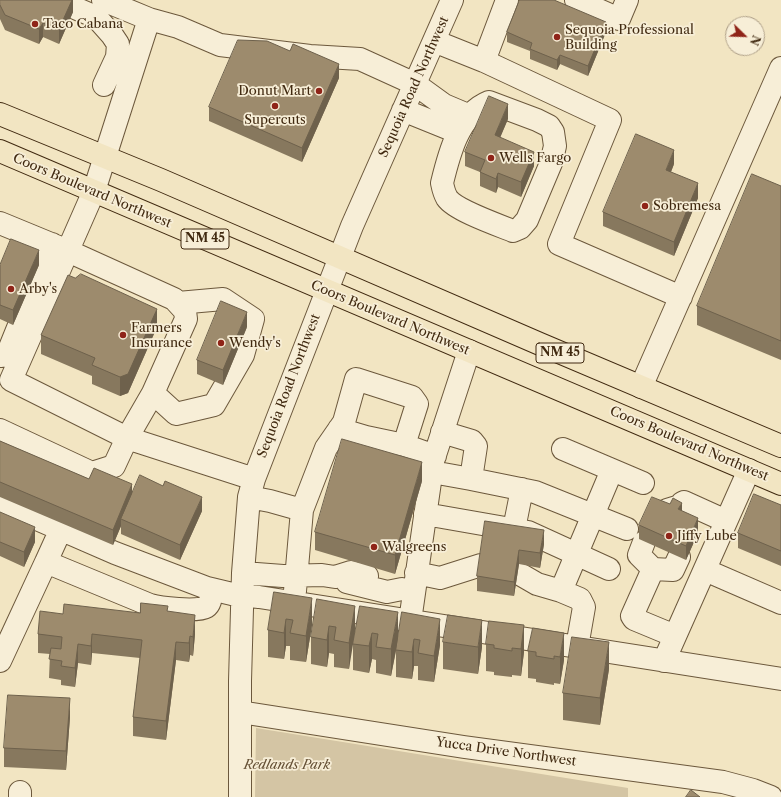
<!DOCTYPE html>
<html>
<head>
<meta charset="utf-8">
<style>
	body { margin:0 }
	#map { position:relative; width:781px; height:797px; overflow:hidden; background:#f2e5c2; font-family:"Libre Caslon Text",serif }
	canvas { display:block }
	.north { position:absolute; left:725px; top:16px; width:40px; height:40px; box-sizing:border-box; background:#f7eed7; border:1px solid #ae9f87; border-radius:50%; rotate:113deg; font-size:11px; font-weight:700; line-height:16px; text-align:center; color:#402910 }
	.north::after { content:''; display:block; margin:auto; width:14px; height:18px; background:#8f2418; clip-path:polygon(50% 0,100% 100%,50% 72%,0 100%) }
</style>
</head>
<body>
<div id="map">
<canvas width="781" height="797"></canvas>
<div class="north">N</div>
</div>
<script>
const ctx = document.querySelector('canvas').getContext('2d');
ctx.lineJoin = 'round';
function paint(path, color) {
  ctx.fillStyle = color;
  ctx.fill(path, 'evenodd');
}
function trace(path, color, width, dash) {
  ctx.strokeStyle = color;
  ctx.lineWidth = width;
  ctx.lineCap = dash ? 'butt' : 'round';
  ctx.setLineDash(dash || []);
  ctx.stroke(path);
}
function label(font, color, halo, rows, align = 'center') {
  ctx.font = font + ' "Libre Caslon Text",serif';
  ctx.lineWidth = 3.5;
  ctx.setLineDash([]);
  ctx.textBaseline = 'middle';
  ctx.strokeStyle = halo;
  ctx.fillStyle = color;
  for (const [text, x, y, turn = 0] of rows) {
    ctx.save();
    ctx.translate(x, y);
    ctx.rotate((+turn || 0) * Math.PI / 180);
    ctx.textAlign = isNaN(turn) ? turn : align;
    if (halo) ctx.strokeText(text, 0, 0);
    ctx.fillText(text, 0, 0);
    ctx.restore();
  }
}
paint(new Path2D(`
	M256 728 628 788V797H255Z`), '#d4c5a4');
const minor = new Path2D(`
	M56 0 96 17 112 35 118 44 117 57 104 85
	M103 0 149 19
	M576 0 619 19 627 0
	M434 41 484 61 610 120 559 244 681 297
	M484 61 507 0
	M489 102 537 120 549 126 553 132 555 146 551 163 527 220 520 228 513 231C498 225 455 210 447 198 444 193 443 188 442 183 449 154 459 114 489 102Z
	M403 110 450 129 457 136
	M0 223 68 251 174 299 185 311 186 319 153 393 127 438 114 466 92 473 0 430
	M0 356 7 355 52 244
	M641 387 781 68
	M153 393 176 414 214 405 243 355 253 319 223 299 178 303
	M339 429 366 437 404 445 435 456
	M442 432 472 441 476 446 471 479 535 492 627 529
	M563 449 643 483
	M432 472 471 479
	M254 479 127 438 11 380 94 191 149 19 178 27 220 45 310 56 360 59 415 84 444 105 470 116
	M249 497 270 501 302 510 326 448 344 422 356 379 412 397 417 404 404 445
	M0 503 115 553 207 588 232 594 259 597 781 679
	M425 514 528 532 609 569
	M665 517 667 510 680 506 682 503 684 502 726 521
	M61 529 46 562 150 605C159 608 198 612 206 607 211 604 211 595 212 590
	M514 529 522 489
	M644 542 639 555 653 569 673 570 679 557
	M653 569 632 616 634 619 675 636
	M705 570 781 603
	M243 573 283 576 322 575 335 577 351 572 367 576
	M416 573 440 578 481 565
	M518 573 537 584 561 591 580 599 584 607 577 647
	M347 582 387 592 402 589
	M295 591 302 510
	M561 591 612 470
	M410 621 433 461 469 351
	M0 661 46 562
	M664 661 749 470
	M240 712 464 747 723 782 753 790 771 797
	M20 792V797
	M240 797V681L243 573 249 497 254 479 352 226 452 0`);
const major = new Path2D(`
	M0 114 161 180 540 344 781 446
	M0 151 781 484`);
trace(minor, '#6c583c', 24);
trace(major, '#402910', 24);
trace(minor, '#f7eed7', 22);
trace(major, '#f2e5c2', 22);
paint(new Path2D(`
	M0 0H73V12L59 44 43 37 39 44 5 30 0 19Z
	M507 32H606L588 76 560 64 557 70 530 59V51L507 42Z
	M339 78 302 162 209 121V107Z
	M508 119 500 137 534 166 521 197 498 187 496 193 480 186V172L465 166V152Z
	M674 164 671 172 698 198 674 256 603 226V212Z
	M781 186V360L697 325V306Z
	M0 265H39L13 325 0 319Z
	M157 327 128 393 120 396 92 384V376L41 354V335Z
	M247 327 223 385 197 374V360Z
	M0 441 89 479 132 492 202 511 180 560 121 534V526L113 545 0 497Z
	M422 481 395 574 315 550V532Z
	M781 505V566L738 548V533Z
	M682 511 698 533 686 560 639 539V525Z
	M0 512 35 542 24 567 0 556Z
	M485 521 544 544 540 568 519 564 514 596 477 591V576Z
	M274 592 312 625 306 662 290 660V646H286L284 659 268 657V630Z
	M355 606 349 669 334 667V654L329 653 327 667 311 664V637Z
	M360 606 398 638 402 612 440 645 434 682 418 680V666H414L412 679 396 677V651L391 676 376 673V660L372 659 369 673 353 670V644Z
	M168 612 195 634 193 656 190 655 189 662 176 660 166 740 133 736V717L140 658 92 653 91 665 78 663 75 687 61 685V680L49 678 50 654 38 653V634L63 614 140 613Z
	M524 625V652L521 676 512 675V677L494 675V672L486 671V644Z
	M533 628 564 660 560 684 554 683V685L536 682V679L528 678V651Z
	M443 642 482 647 478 674 443 669Z
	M609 669 600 725 563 720V693Z
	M70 717 66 770 4 767V748Z`), '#87785e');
paint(new Path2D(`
	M72 0H73V12L59 44V29Z
	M606 22V32L588 76V66Z
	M43 23V37L39 44V29Z
	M560 55V64L557 70V60Z
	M339 64V78L302 162V148Z
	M508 104V119L495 150V135Z
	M674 150V164L666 184V170Z
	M534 152V166L521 197V182Z
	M498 173V187L496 193V179Z
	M698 183V198L674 256V242Z
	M39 250V265L13 325V310Z
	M157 309V327L128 393 120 396V377Z
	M247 312V327L223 385V370Z
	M422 462V481L395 574V555Z
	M132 484V499L121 519V526L113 545V530Z
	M202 497V511L180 560V545Z
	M682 503V517L678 509Z
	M698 518V533L686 560V546Z
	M35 527V542L24 567V552Z
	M544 530V544L540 568V553Z
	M519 550V564L514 596V582Z
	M312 598V625L306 662V636Z
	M355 606V632L349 669V643Z
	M398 612V639L391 676V649Z
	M195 615V634L193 656V637Z
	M286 619V646L284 659V633Z
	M440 619V645L434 682V656Z
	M482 620V647L478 674V647Z
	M524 625V652L521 676V649Z
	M329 626V653L327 667V640Z
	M372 633V659L369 673V646Z
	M564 633V660L560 684V657Z
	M92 634V653L91 665V646Z
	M190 636V655L189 662V643Z
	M414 639V666L412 679V652Z
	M176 642V660L166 740V721Z
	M609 642V669L600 725V698Z
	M78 644V663L75 687V668Z
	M70 698V717L66 770V751Z`), '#6e614c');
const building = new Path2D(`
	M0 0H72L59 29 43 23 39 29 5 15 0 5Z
	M520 0H554L606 22 588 66 560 55 557 60 530 49 532 43 507 32Z
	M238 40 267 41 290 51 293 44 339 64 302 148 209 107Z
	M489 96 508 104 495 135 534 152 521 182 498 173 496 179 480 172 485 160 465 152Z
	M636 134 674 150 666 170 698 183 674 242 603 212Z
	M752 174 781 186V341L697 306Z
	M11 239 39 250 13 310 0 305V265Z
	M81 274 157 309 128 374 120 377 92 365 95 358 41 335 68 275 75 278Z
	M221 301 247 312 223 370 197 360Z
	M342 439 422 462 395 555 315 532Z
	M0 441 89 479 94 468 132 484 113 530 0 482Z
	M140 475 163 486 165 481 202 497 180 545 121 519Z
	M754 494 781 505V551L738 533Z
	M652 497 670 504 673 498 682 503 678 509 698 518 686 546 639 525Z
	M0 512 35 527 24 552 0 542Z
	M485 521 544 530 540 553 519 550 514 582 477 576Z
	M274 592 312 598 306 636 290 633 293 620 286 619 284 633 268 630Z
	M317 599 355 606 349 643 334 640 336 627 329 626 327 640 311 637Z
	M141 603 168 606 167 611 195 615 193 637 190 636 189 643 176 642 166 721 133 717 142 640 92 634 91 646 78 644 75 668 61 666 62 661 49 659 51 648 61 649 62 637 38 634 40 611 63 614 64 604 140 613Z
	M360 606 398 612 391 649 376 647 378 634 372 633 369 646 353 644Z
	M402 612 440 619 434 656 418 653 420 640 414 639 412 652 396 650Z
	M448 615 482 620 478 647 443 642Z
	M489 621 524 625 521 649 512 648V651L494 648V645L486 644Z
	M533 628 564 633 560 657 554 656V659L536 656V652L528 651Z
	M572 637 609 642 600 698 563 693Z
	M8 695 70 698 66 751 4 748Z
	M691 790 700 797H686Z`);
paint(building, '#9d8b6d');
trace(building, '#6e614c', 1);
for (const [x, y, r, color] of [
	[35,24,4,"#8f2418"],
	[557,37,4,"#8f2418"],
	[319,91,4,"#8f2418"],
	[275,106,4,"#8f2418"],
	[491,158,4,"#8f2418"],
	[645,206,4,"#8f2418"],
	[11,289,4,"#8f2418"],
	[123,335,4,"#8f2418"],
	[221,343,4,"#8f2418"],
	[669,536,4,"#8f2418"],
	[374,547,4,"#8f2418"]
]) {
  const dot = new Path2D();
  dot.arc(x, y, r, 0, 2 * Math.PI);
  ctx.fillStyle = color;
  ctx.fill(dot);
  trace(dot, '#f7eed7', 1.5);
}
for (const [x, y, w] of [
	[205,239,48],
	[560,353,48]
]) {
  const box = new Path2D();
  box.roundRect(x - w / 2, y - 10, w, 20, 3);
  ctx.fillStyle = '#f7eed7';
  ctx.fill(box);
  trace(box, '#402910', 1);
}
label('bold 12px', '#402910', null, [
	["NM 45",205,239],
	["NM 45",560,353]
]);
label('13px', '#402910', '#f7eed7', [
	["Taco Cabana",43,24],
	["Sequoia Professional",565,30],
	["Building",565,45],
	["Donut Mart",311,91,"right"],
	["Supercuts",275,120,"center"],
	["Wells Fargo",499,158],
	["Sobremesa",653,206],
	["Arby's",19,289],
	["Farmers",131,328],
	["Insurance",131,343],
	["Wendy's",229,343],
	["Jiffy Lube",677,536],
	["Walgreens",382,547]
], 'left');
label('13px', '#402910', '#f7eed7', [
	["Sequoia Road Northwest",414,87,-66],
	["Coors Boulevard Northwest",92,191,23],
	["Coors Boulevard Northwest",390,318,23],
	["Sequoia Road Northwest",289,386,-69],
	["Coors Boulevard Northwest",689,444,23],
	["Yucca Drive Northwest",506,752,8]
]);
label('italic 13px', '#655035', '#f7eed7', [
	["Redlands Park",287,765]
]);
</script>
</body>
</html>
